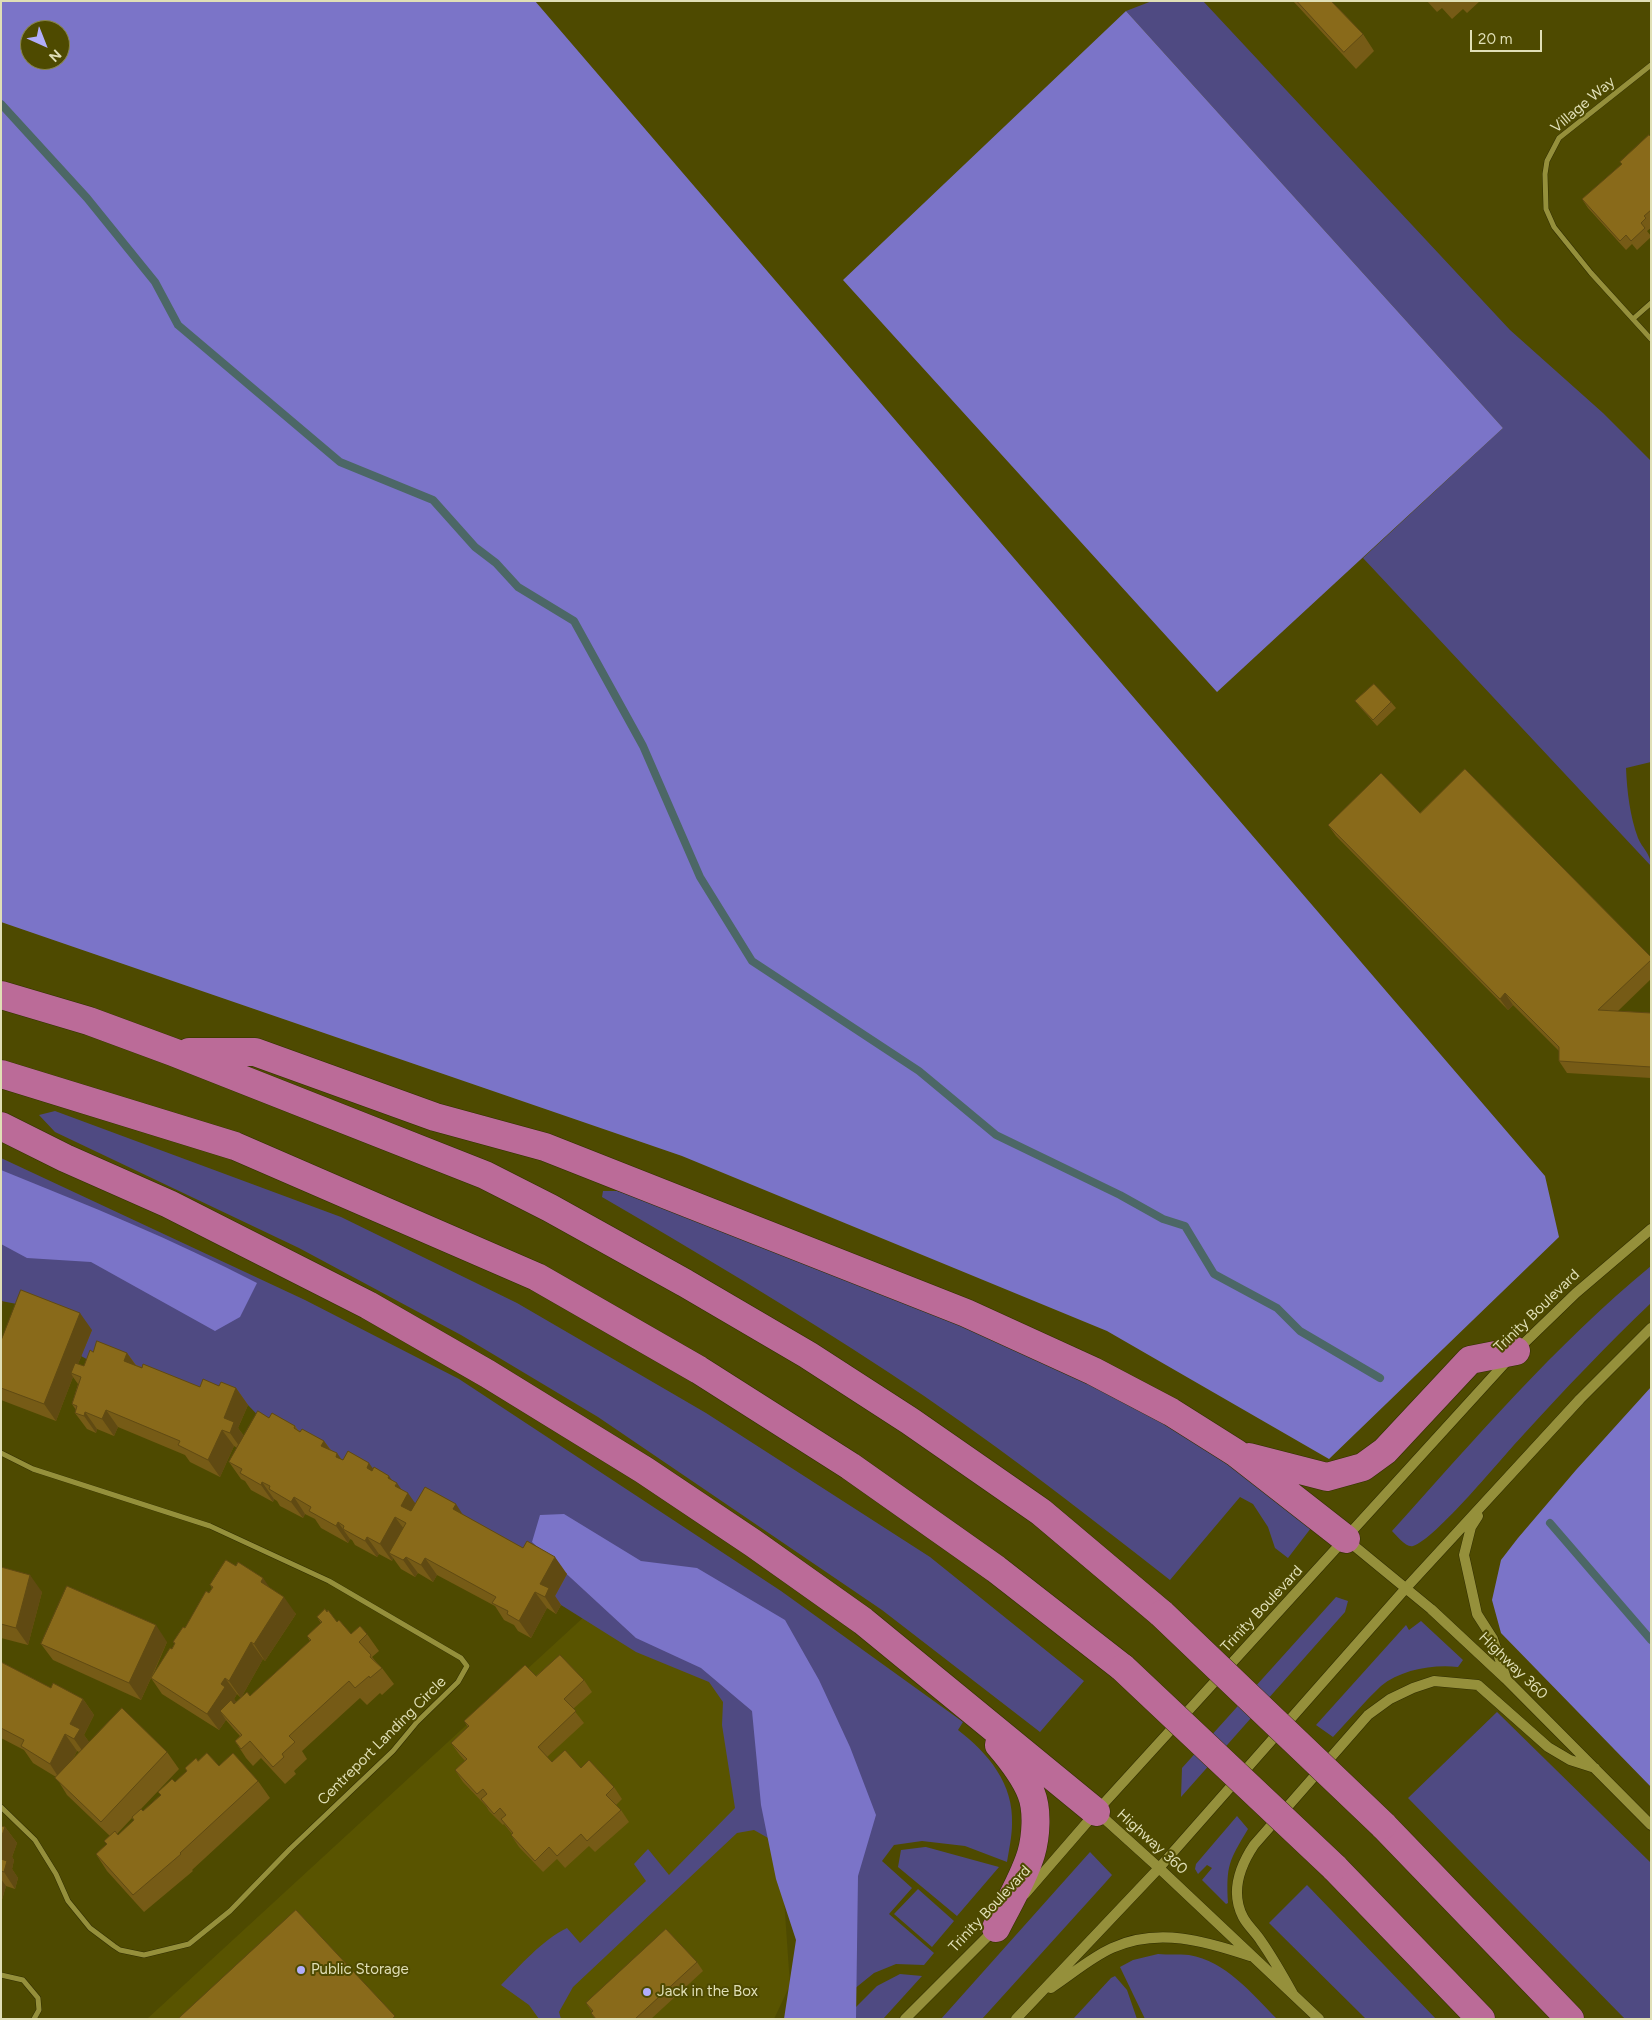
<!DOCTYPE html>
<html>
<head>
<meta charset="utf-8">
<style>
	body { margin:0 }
	#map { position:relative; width:1652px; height:2020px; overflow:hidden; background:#4e4a00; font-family:Figtree,sans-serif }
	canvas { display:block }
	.frame { position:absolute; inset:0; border:2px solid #e0dfb6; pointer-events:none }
	.north { position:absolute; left:20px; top:20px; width:50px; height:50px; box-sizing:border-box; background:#4e4a00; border:1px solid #888649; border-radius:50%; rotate:136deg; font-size:14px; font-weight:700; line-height:20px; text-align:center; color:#e0dfb6 }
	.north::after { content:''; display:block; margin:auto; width:18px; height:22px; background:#b1adfa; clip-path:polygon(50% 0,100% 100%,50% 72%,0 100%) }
	.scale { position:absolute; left:1470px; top:30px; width:72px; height:22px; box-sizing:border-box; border:2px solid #e0dfb6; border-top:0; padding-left:6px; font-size:15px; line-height:18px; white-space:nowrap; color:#e0dfb6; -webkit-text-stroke:4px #4e4a00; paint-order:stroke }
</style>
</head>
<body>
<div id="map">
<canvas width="1652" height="2020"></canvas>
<div class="frame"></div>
<div class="north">N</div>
<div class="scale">20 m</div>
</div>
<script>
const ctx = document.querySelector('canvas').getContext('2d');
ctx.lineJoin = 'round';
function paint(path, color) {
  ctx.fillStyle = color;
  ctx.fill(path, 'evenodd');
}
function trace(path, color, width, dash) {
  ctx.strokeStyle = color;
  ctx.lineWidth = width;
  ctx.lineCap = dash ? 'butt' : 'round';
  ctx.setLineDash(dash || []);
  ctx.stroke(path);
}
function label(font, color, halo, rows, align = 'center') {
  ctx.font = font + ' Figtree,sans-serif';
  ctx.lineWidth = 4;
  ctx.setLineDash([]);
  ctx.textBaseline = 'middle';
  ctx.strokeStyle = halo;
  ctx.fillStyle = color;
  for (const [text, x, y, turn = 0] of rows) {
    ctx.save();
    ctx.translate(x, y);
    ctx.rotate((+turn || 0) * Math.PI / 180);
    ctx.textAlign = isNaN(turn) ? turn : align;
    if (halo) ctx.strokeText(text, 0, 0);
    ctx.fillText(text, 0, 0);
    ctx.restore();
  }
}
paint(new Path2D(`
	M624 1580 723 1630 780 1841 790 1985 774 2019H147Z`), '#595400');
paint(new Path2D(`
	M1152 1H1203L1510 330 1603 413 1651 461V762L1626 768C1627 792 1630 816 1638 838 1642 848 1651 854 1651 866L1363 558 1503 428 1126 11Z
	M55 1111 341 1217 517 1303 706 1413 930 1557 1084 1681 1040 1732 882 1610 598 1417 461 1335 299 1248 55 1132 39 1115Z
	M1 1158 305 1300 459 1379 781 1591 963 1722 958 1730C988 1753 1014 1784 1012 1824 1012 1836 1009 1850 1007 1862L965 1846 922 1841 894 1845 882 1861 912 1888 889 1914 934 1953 924 1965 896 1964 874 1973 817 2019 803 1977 784 1847 754 1830 737 1833 573 1987 559 2012 561 2019H539L529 2005 501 1985C521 1965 541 1941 567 1928L580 1943 646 1881 634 1864 648 1849 669 1875 735 1808 722 1725 723 1702 709 1682 636 1652 561 1605 423 1528 270 1428 248 1405 105 1369 81 1356 91 1330 33 1307 1 1301Z
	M603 1191H617L681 1212 1031 1350 1156 1418 1246 1476 1311 1528 1288 1558 1275 1548 1268 1527 1253 1504 1240 1497 1170 1580C1078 1508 986 1436 888 1372 794 1310 698 1253 602 1197Z
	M1651 1266V1303C1607 1345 1565 1389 1524 1434 1504 1455 1435 1540 1413 1546 1406 1548 1397 1536 1392 1531 1474 1440 1555 1345 1651 1266Z
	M1336 1597 1348 1601 1345 1612 1181 1797 1182 1768Z
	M1421 1621 1463 1660 1458 1667C1433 1664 1400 1670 1381 1686 1364 1702 1349 1720 1333 1737L1316 1725 1406 1625 1409 1630Z
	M1497 1712 1651 1863V2019H1625L1408 1798Z
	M1237 1816 1248 1829C1229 1861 1226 1865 1228 1903L1226 1904 1202 1880 1212 1868 1207 1865 1198 1874 1195 1869 1196 1864Z
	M925 1847H926L999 1867 957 1916 898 1867 901 1850Z
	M1090 1852 1112 1875 1105 1883 982 2019H941Z
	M1307 1885 1436 2019H1366L1269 1923Z
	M918 1889 954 1921 932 1947 894 1914Z
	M1158 1954C1168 1955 1179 1954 1189 1955 1226 1961 1252 1994 1277 2019H1145L1120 1967 1133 1960Z
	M900 1974 922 1976 883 2019H844L877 1986Z
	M1115 1976 1127 1990 1137 2019 1074 2018 1111 1978Z`), '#4f4a82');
paint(new Path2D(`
	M1 1H535L1545 1176 1559 1237 1329 1459 1107 1331 682 1156 1 922ZM30 30H60V60H30Z
	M1126 11 1503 428 1217 692 843 280Z
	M1 1170C88 1205 174 1240 257 1283L240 1317 215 1331 91 1262 27 1258 1 1244Z
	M1651 1387V1787L1501 1633 1492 1600 1501 1560 1518 1538 1576 1470Z
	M564 1514 641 1561 697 1568 785 1620 819 1680 850 1747 876 1815 858 1876 856 2019H784L796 1940 776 1879 761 1805 752 1711 701 1668 636 1638 532 1542 540 1515Z`), '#7b74c8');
trace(new Path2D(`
	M1 104 87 198 155 282 178 325 340 462 433 500 475 547 496 563 518 587 574 621 643 746 700 877 752 961 919 1071 996 1135 1120 1195 1163 1219 1185 1226 1214 1274 1277 1308 1300 1331 1380 1378
	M1550 1523 1651 1640`), '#4c6766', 8);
const street = new Path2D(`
	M1651 65 1559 138 1547 161 1545 174 1546 209 1554 227 1591 273 1651 339
	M1633 319 1651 303
	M1 1453 33 1469 210 1526 329 1581 461 1658 467 1666 458 1682 417 1722 393 1751 290 1849 230 1911 189 1944 144 1955 120 1950 114 1946 90 1928 68 1901 56 1874 35 1840 1 1807
	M1 1975 23 1980 38 1998 39 2010 34 2019`);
const secondary = new Path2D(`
	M1478 1516 1471 1527 1464 1555 1477 1614 1493 1639 1506 1678
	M1347 1540 1431 1609 1506 1679 1651 1825
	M1097 1812 1159 1868 1319 2019
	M1025 1894 1096 1812 1516 1351 1576 1293 1651 1229
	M1051 1988C1071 1975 1090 1958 1112 1948 1158 1927 1205 1941 1250 1956
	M1293 1994C1283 1976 1273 1958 1261 1941 1256 1933 1247 1925 1243 1917 1230 1892 1240 1866 1254 1845L1368 1715 1390 1699 1413 1688 1434 1681 1478 1685 1548 1747 1570 1760 1595 1768
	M905 2019 996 1928
	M1016 2019 1159 1868 1406 1588 1580 1399 1651 1328`);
const highway = new Path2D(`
	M1 995 89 1021 173 1052 485 1175 550 1208 685 1283 808 1355 910 1421 1041 1512 1162 1614
	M189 1052H255L435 1117 545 1147 966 1313 1093 1371 1171 1412 1236 1453 1346 1539
	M1 1074 235 1146 537 1277 699 1370 850 1466 996 1569 1123 1668
	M1 1126 65 1158 169 1204 368 1305 488 1374 644 1470 753 1543 863 1621 1096 1812
	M1249 1457 1327 1477 1363 1467 1385 1451 1470 1360 1516 1351
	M1383 1825 1570 2019
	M1334 1867 1481 2019
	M996 1928C1008 1904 1023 1880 1031 1854 1036 1837 1038 1810 1031 1793 1024 1775 1011 1759 999 1745`);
trace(street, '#322f00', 6);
trace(secondary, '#322f00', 11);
trace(highway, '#322f00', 29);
trace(street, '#95903b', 5);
trace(secondary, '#95903b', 10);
trace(highway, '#bb6b98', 28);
const highwayBridge = new Path2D(`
	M1162 1614 1383 1825
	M1123 1668 1334 1867`);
trace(highwayBridge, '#322f00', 29, []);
trace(highwayBridge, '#bb6b98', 28);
paint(new Path2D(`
	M1293 1H1331L1363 34 1374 51 1356 69Z
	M1427 1H1480L1467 13 1463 9 1452 19 1442 8 1437 12Z
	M1651 137V228L1647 231 1651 236V237L1637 250 1632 244 1626 250 1588 208 1582 199 1622 165 1620 162Z
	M1355 701 1391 702 1396 708 1377 726 1360 707Z
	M1420 813 1651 957V979L1618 1011 1651 1013V1078L1567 1073 1559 1061V1051L1513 1005 1508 1010 1336 836 1328 825Z
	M92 1330 78 1364 84 1366 93 1352 127 1353 136 1365 200 1387 219 1386 236 1388 248 1405 238 1428 244 1436 269 1418 295 1426 298 1430 324 1441 331 1450 342 1460 373 1468 392 1480 415 1504 463 1515 567 1574 555 1596 561 1605 556 1614 547 1608 531 1638 518 1631 514 1625 504 1620 495 1606 437 1575 433 1582 418 1573 415 1577 401 1569 393 1558 392 1561 379 1554 377 1557 355 1545 352 1540 350 1539 348 1543 321 1528 315 1519 305 1514 303 1518 280 1506 277 1501 274 1499 273 1502 251 1490 245 1481 241 1479 229 1462 237 1448 234 1446 220 1477 190 1462 185 1455 118 1427 114 1436 97 1429 96 1433 87 1429 75 1413 76 1410 72 1404 78 1384 73 1377 56 1421 1 1400V1341Z
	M1 1567 42 1592 28 1645 1 1638Z
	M210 1585 269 1587 296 1614 265 1661 263 1659 241 1698 237 1694 234 1699 236 1702 250 1696 310 1641 307 1636 321 1623 317 1617 337 1622 351 1634H367L379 1651 372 1657 377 1663 382 1668 394 1684 382 1695 380 1693 367 1705 360 1698 302 1751 307 1759 294 1771 296 1774 285 1784 261 1758 253 1766 246 1758 235 1741 240 1736 232 1727 226 1720 219 1730 162 1694 151 1678 141 1700 53 1660 41 1644 167 1642 153 1675 175 1644 173 1642 185 1628 212 1588Z
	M1 1662 51 1688 83 1699 94 1715 84 1735 89 1742 167 1752 179 1769 141 1809 143 1811 198 1761 219 1766 258 1781 270 1798 192 1870 193 1871 144 1912 107 1871 96 1854 107 1844 104 1841 110 1836 67 1795 56 1777 33 1763 24 1750 1 1738ZM77 1751 79 1752 73 1759ZM132 1818 134 1821 118 1835 117 1834Z
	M536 1676 584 1680 592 1692 573 1709 584 1723 547 1757 552 1762 581 1768 614 1787 622 1799 616 1805 621 1810 629 1822 595 1852 589 1846 565 1868 557 1859 543 1872 519 1847 511 1835 512 1834 504 1824 503 1825 489 1811 486 1806 463 1782 455 1770 465 1761 459 1754 451 1743 468 1727 464 1721Z
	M1 1826 5 1827 17 1843 12 1857 14 1860 12 1869 18 1878 15 1889 6 1886 1 1903Z
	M697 1962 703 1971 651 2019H595L591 2013 592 2012 586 2003Z`), '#765b16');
paint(new Path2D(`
	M1505 993 1513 1005 1508 1010 1500 999Z
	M1 1299 3 1302 1 1309Z
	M80 1313 92 1330 74 1374 71 1373 73 1377 56 1421 44 1404Z
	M127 1353 139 1370 124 1361Z
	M236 1388 248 1405 238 1428 246 1439 242 1450 230 1433 224 1418Z
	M106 1410 118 1427 114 1436 102 1419Z
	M85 1412 97 1429 96 1433 84 1416Z
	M222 1430 234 1446 220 1477 208 1460Z
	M324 1441 336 1458 321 1446Z
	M337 1453 349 1470 336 1457Z
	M369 1463 381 1480 367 1468Z
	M389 1476 396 1486 397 1483 406 1496 408 1493 420 1510 413 1523 401 1506 388 1478Z
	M262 1482 274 1499 273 1502 261 1485Z
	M294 1497 305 1514 303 1518 291 1502Z
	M456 1504 467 1521 453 1509Z
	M395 1517 407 1533 389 1553 393 1558 392 1561 380 1544Z
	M338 1522 350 1539 348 1543 336 1526Z
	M367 1537 379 1554 377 1557 365 1541Z
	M406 1557 418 1573 415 1577 403 1560Z
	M555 1557 567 1574 555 1596 561 1605 556 1614 545 1597 540 1584Z
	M425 1558 437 1575 433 1582 421 1565Z
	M30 1575 42 1592 28 1645 16 1628Z
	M263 1578 275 1595 261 1582Z
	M535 1592 547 1608 531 1638 519 1621Z
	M284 1597 296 1614 265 1661 254 1644Z
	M156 1625 167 1642 141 1700 129 1683Z
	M251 1642 263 1659 241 1698 229 1681Z
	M225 1678 237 1694 234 1699 237 1703 220 1711 226 1720 219 1730 207 1714 221 1684Z
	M83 1699 94 1715 84 1735 92 1746 86 1756 74 1739 70 1724Z
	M65 1734 77 1751 61 1781 50 1764Z
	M5 1827 17 1843 12 1857 14 1860 12 1869 18 1878 15 1889 4 1872 1 1863V1838Z
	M1 1879 6 1886 1 1903Z`), '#604a12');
const building = new Path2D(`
	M1297 1H1331L1363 34 1344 52Z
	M1649 135 1651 137V210L1644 216 1646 218 1641 223 1645 228 1631 241 1626 235 1620 241 1582 199 1622 164 1620 162Z
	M1374 684 1391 702 1373 720 1355 701Z
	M1465 769 1651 957V960L1598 1010 1651 1013V1067L1559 1061V1047L1505 993 1500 999 1328 825 1381 773 1420 813Z
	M21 1290 80 1313 44 1404 1 1388V1341Z
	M97 1341 127 1353 124 1361 142 1368 143 1364 200 1387 203 1379 219 1386 221 1382 236 1388 224 1418 234 1422 230 1433 222 1430 208 1460 178 1445 180 1441 106 1410 102 1419 85 1412 84 1416 75 1413 77 1406 72 1404 81 1377 71 1373 75 1363 84 1366 90 1350 93 1352Z
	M258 1411 269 1418 272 1413 295 1426 294 1428 300 1432 302 1429 324 1441 321 1446 337 1453 336 1457 343 1460 348 1451 369 1463 367 1468 372 1471 374 1467 389 1476 388 1478 397 1483 395 1486 408 1493 401 1506 411 1511 425 1487 456 1504 453 1509 523 1548 527 1541 555 1557 540 1584 549 1588 545 1597 535 1592 519 1621 507 1614 508 1611 492 1603 496 1597 425 1558 421 1565 406 1557 403 1560 389 1553 406 1523 395 1517 380 1544 367 1537 365 1541 343 1529 344 1526 338 1522 336 1526 309 1511 311 1507 294 1497 291 1502 269 1489 270 1486 262 1482 261 1485 240 1473 242 1469 229 1462Z
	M226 1560 236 1566 238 1562 263 1578 261 1582 284 1597 254 1644 251 1642 229 1681 225 1678 221 1684 225 1687 207 1714 151 1678 170 1648 172 1649 175 1643 173 1642 183 1627 185 1628 206 1591 209 1593 213 1587 210 1585Z
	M1 1567 30 1575 16 1628 1 1624Z
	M67 1586 156 1625 129 1683 41 1644Z
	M325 1609 327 1612 328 1610 337 1622 339 1620 351 1634 360 1626 367 1634 359 1642 371 1655 370 1657 382 1668 370 1678 369 1676 355 1688 349 1681 289 1736 295 1742 282 1754 284 1757 273 1767 250 1741 241 1749 235 1741 242 1735 220 1711 231 1700 234 1704 247 1692 250 1696 311 1640 307 1636 322 1622 317 1617Z
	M560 1655 584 1680 564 1699 576 1711 538 1747 552 1762 565 1750 581 1768 589 1760 614 1787 606 1795 621 1810 587 1841 581 1834 557 1856 549 1847 535 1861 511 1835 513 1833 501 1819 506 1815 500 1808 494 1814 481 1799 487 1794 483 1789 477 1794 455 1770 467 1759 451 1743 469 1726 464 1721 525 1665 536 1676Z
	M1 1662 51 1688 53 1683 83 1699 70 1724 80 1729 74 1739 65 1734 50 1764 21 1746 24 1740 1 1728Z
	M122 1708 167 1752 101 1822 55 1778Z
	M207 1753 219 1766 233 1753 258 1781 180 1853 181 1854 133 1895 96 1854 107 1844 104 1841 115 1831 118 1835 134 1820 132 1817 141 1809 143 1811 161 1795 158 1792 172 1779 175 1782 187 1771 185 1768 196 1758 198 1761Z
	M1 1826 5 1827 1 1838Z
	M1 1859 7 1861 4 1872 1 1871Z
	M296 1910 395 2016 392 2019H178Z
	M666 1929 697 1962 635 2019H596L591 2013 593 2011 586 2003Z`);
paint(building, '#896a1a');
trace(building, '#604a12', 1);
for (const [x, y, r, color] of [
	[301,1970,5,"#b1adfa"],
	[647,1992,5,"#b1adfa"]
]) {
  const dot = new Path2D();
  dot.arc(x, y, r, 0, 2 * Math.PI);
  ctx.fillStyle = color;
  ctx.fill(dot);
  trace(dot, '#4e4a00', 2);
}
label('15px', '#e0dfb6', '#4e4a00', [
	["Village Way",1583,105,-40],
	["Trinity Boulevard",1537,1311,-44],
	["Trinity Boulevard",1262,1609,-47],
	["Highway 360",1513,1666,44],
	["Centreport Landing Circle",382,1741,-45],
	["Highway 360",1152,1842,42],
	["Trinity Boulevard",990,1909,-47]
]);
label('15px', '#e0dfb6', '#4e4a00', [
	["Public Storage",311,1970],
	["Jack in the Box",657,1992]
], 'left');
</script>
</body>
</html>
